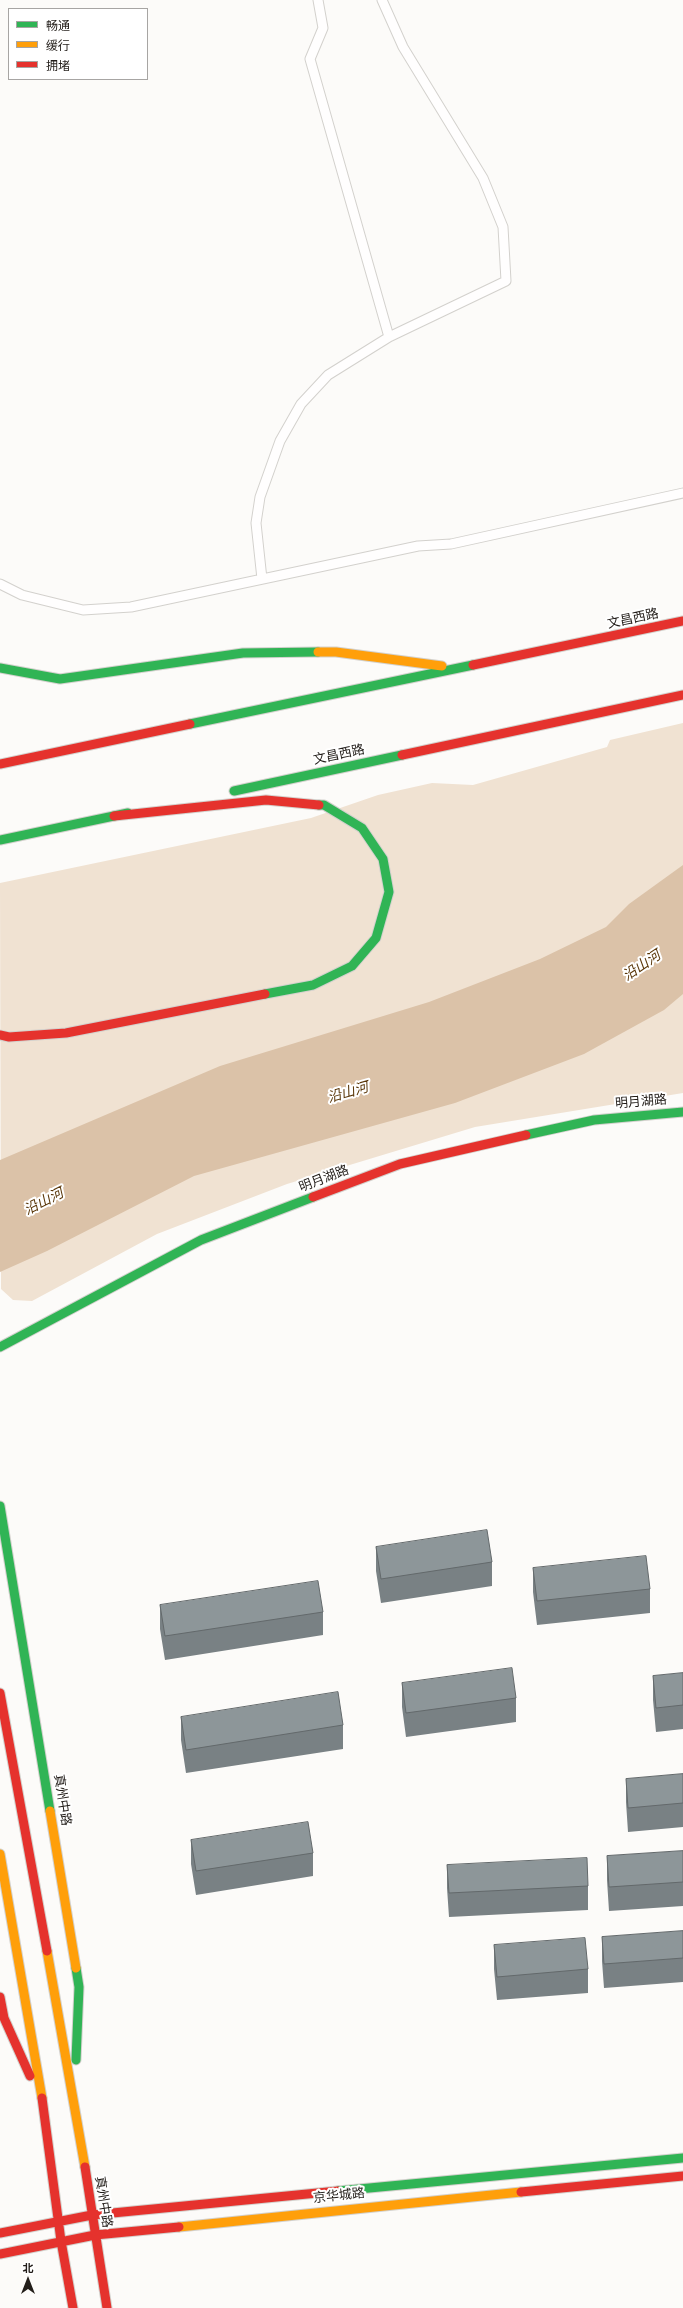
<!DOCTYPE html>
<html>
<head>
<meta charset="utf-8">
<style>
	body { margin:0 }
	#map { position:relative; width:683px; height:2308px; overflow:hidden; background:#fcfbf9; font-family:Arial,"Noto Sans SC",sans-serif }
	canvas { display:block }
	.legend { position:absolute; left:8px; top:8px; width:140px; height:72px; box-sizing:border-box; background:#fff; border:1px solid #a7a5a3; margin:0; padding:5px 7px; list-style:none; font-size:12px; color:#221d19 }
	.legend li { display:flex; align-items:center; gap:8px; height:20px }
	.legend b { width:20px; border:1px solid #a7a5a3 }
	.north { position:absolute; left:8px; top:2260px; width:40px; height:40px; -webkit-text-stroke:3px #fff; paint-order:stroke; rotate:0deg; font-size:11px; font-weight:700; line-height:16px; text-align:center; color:#221d19 }
	.north::after { content:''; display:block; margin:auto; width:14px; height:18px; background:#221d19; clip-path:polygon(50% 0,100% 100%,50% 72%,0 100%) }
</style>
</head>
<body>
<div id="map">
<canvas width="683" height="2308"></canvas>
<ul class="legend">
<li><b style="height:5px;background:#30b455"></b>畅通</li>
<li><b style="height:5px;background:#ff9f0a"></b>缓行</li>
<li><b style="height:5px;background:#e5322d"></b>拥堵</li>
</ul>
<div class="north">北</div>
</div>
<script>
const ctx = document.querySelector('canvas').getContext('2d');
ctx.lineJoin = 'round';
function paint(path, color) {
  ctx.fillStyle = color;
  ctx.fill(path, 'evenodd');
}
function trace(path, color, width, dash) {
  ctx.strokeStyle = color;
  ctx.lineWidth = width;
  ctx.lineCap = dash ? 'butt' : 'round';
  ctx.setLineDash(dash || []);
  ctx.stroke(path);
}
function label(font, color, halo, rows, align = 'center') {
  ctx.font = font + ' Arial,"Noto Sans SC",sans-serif';
  ctx.lineWidth = 4;
  ctx.setLineDash([]);
  ctx.textBaseline = 'middle';
  ctx.strokeStyle = halo;
  ctx.fillStyle = color;
  for (const [text, x, y, turn = 0] of rows) {
    ctx.save();
    ctx.translate(x, y);
    ctx.rotate((+turn || 0) * Math.PI / 180);
    ctx.textAlign = isNaN(turn) ? turn : align;
    if (halo) ctx.strokeText(text, 0, 0);
    ctx.fillText(text, 0, 0);
    ctx.restore();
  }
}
paint(new Path2D(`
	M683 723V1093L475 1127 287 1184 157 1234 32 1301 13 1300 1 1289 0 883 311 818 378 795 432 783 473 785 607 747 610 740Z`), '#f0e2d2');
paint(new Path2D(`
	M683 865V994L664 1010 584 1054 455 1103 194 1176 47 1251 0 1272V1160L220 1066 429 1002 540 959 606 927 629 904Z`), '#dbc2a8');
const lane = new Path2D(`
	M318 0 323 28 310 59 389 337
	M262 579 256 523 260 497 280 441 301 404 328 375 389 337 506 281 503 227 483 178 403 47 382 0
	M0 584 22 595 83 610 131 607 418 546 451 544 683 493`);
const fast = new Path2D(`
	M0 668 60 679 243 653 318 652
	M190 724 473 665
	M234 791 402 755
	M0 840 128 813
	M265 994 313 985 352 966 376 938 389 892 383 859 362 828 324 805H319
	M526 1135 594 1120 683 1112
	M0 1347 201 1240 313 1197
	M0 1506 50 1811
	M76 1968 79 1987 76 2060
	M338 2191 683 2158`);
const slow = new Path2D(`
	M318 652H336L442 666
	M50 1811 76 1968
	M0 1854 42 2098
	M47 1951 85 2167
	M179 2227 521 2192`);
const jam = new Path2D(`
	M473 665 683 621
	M402 755 683 695
	M0 764 190 724
	M114 816 266 800 319 805
	M0 1035 9 1037 66 1033 265 994
	M313 1197 400 1164 526 1135
	M0 1693 47 1951
	M0 1997 4 2018 30 2076
	M42 2098 61 2241 73 2308
	M85 2167 107 2308
	M521 2192 683 2176
	M0 2233 92 2215 338 2191
	M0 2254 95 2235 179 2227`);
trace(lane, '#d3d1cd', 11);
trace(fast, '#d3d1cd', 11);
trace(slow, '#d3d1cd', 11);
trace(jam, '#d3d1cd', 11);
trace(lane, '#fffefe', 9);
trace(fast, '#30b455', 9);
trace(slow, '#ff9f0a', 9);
trace(jam, '#e5322d', 9);
paint(new Path2D(`
	M376 1547 492 1562V1586L381 1603 376 1571Z
	M533 1568 650 1589V1613L537 1625 533 1592Z
	M160 1605 323 1612V1635L165 1660 160 1629Z
	M683 1673V1729L656 1732 653 1700V1676Z
	M402 1683 516 1698V1722L406 1737 402 1707Z
	M181 1717 343 1725V1749L186 1773 181 1740Z
	M683 1774V1827L628 1832 626 1802V1779Z
	M191 1840 313 1853V1876L196 1895 191 1864Z
	M683 1851V1906L609 1911 607 1880V1856Z
	M447 1865 588 1886V1910L449 1917 447 1888Z
	M683 1931V1982L604 1988 602 1961V1937Z
	M494 1945 588 1969V1993L497 2000 494 1969Z`), '#798184');
const building = new Path2D(`
	M487 1530 492 1562 381 1579 376 1547Z
	M646 1556 650 1589 537 1601 533 1568Z
	M318 1581 323 1612 165 1636 160 1605Z
	M512 1668 516 1698 406 1713 402 1683Z
	M683 1673V1705L656 1708 653 1676Z
	M338 1692 343 1725 186 1750 181 1717Z
	M683 1774V1803L628 1808 626 1779Z
	M308 1822 313 1853 196 1871 191 1840Z
	M683 1851V1882L609 1887 607 1856Z
	M587 1858 588 1886 449 1893 447 1865Z
	M683 1931V1958L604 1964 602 1937Z
	M585 1938 588 1969 497 1977 494 1945Z`);
paint(building, '#8d9699');
trace(building, '#63696b', 1);
label('13px', '#221d19', '#fff', [
	["文昌西路",633,619,-12],
	["文昌西路",339,755,-12],
	["明月湖路",641,1102,-5],
	["明月湖路",324,1179,-21],
	["真州中路",62,1800,81],
	["京华城路",339,2196,-6],
	["真州中路",103,2202,81]
]);
label('italic 14px', '#593608', '#fff', [
	["沿山河",642,966,-34],
	["沿山河",348,1093,-16],
	["沿山河",44,1202,-27]
]);
</script>
</body>
</html>
